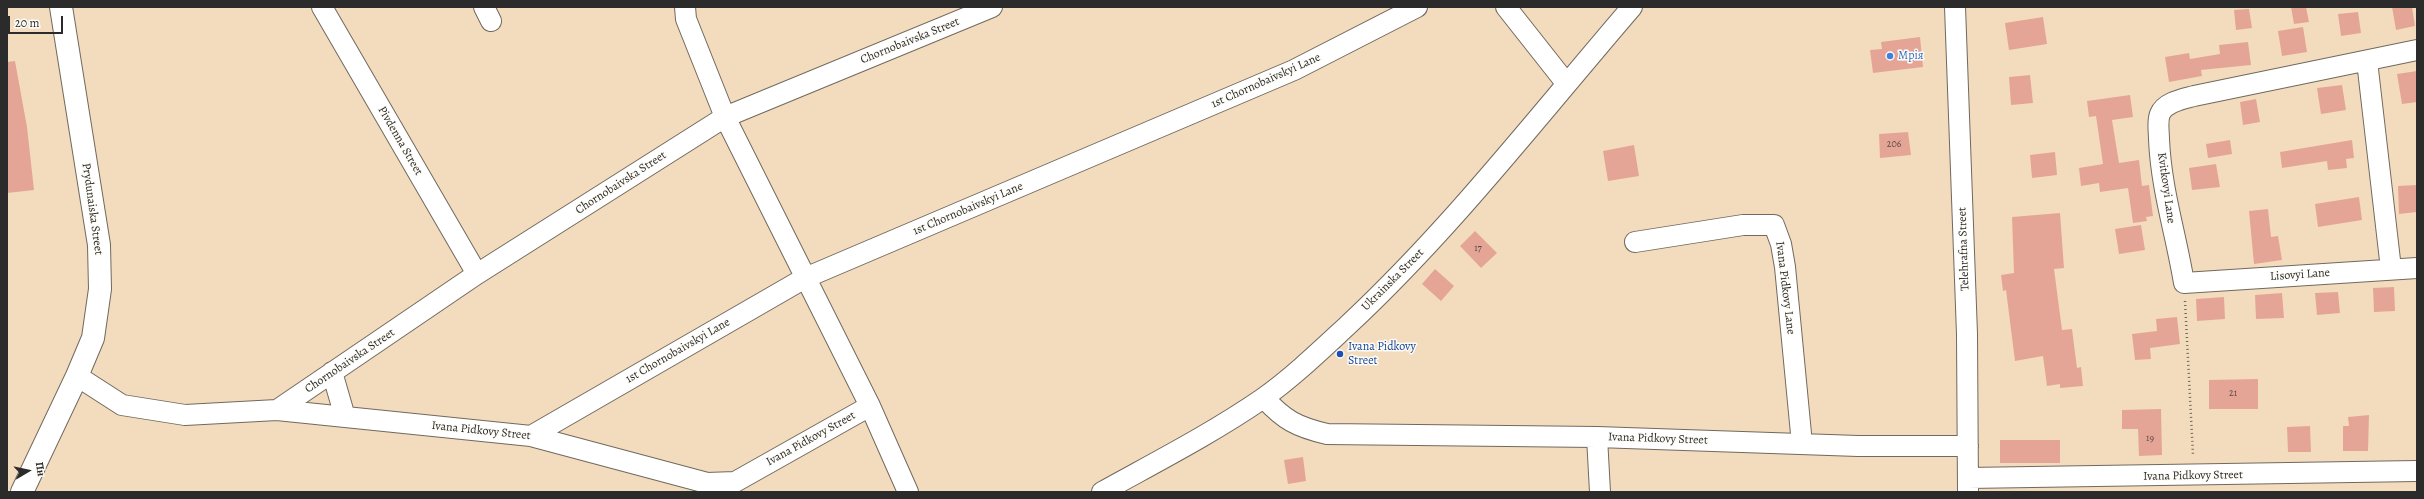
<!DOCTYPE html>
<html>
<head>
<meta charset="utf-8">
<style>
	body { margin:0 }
	#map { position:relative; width:2424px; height:499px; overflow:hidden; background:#f3dcbd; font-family:Alegreya,serif }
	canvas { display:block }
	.frame { position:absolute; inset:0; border:8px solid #2b2b2b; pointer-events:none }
	.north { position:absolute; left:8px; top:451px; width:40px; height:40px; -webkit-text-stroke:3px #fdfcf7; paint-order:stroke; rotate:81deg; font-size:11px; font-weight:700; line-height:16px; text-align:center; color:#2b2b2b }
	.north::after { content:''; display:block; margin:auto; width:14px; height:18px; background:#2b2b2b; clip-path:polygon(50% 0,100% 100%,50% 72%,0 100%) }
	.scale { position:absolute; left:8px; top:16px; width:55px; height:18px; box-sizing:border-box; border:2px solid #2b2b2b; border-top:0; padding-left:5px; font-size:12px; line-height:14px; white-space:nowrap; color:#2b2b2b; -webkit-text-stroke:3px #fdfcf7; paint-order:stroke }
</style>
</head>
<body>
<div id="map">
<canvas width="2424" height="499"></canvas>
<div class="frame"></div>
<div class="north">Пн</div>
<div class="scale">20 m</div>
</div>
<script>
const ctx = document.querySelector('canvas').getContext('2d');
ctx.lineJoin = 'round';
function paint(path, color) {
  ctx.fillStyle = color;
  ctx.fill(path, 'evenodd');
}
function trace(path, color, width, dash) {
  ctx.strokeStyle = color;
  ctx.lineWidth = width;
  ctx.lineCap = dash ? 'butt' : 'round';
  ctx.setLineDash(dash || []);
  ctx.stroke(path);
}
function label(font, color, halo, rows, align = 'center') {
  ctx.font = font + ' Alegreya,serif';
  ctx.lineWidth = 3;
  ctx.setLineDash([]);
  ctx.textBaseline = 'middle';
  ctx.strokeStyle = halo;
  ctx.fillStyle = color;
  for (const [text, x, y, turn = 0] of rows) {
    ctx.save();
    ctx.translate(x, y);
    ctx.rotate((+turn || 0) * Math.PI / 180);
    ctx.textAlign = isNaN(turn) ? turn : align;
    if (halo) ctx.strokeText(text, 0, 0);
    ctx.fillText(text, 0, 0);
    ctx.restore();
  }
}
paint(new Path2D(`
	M2291 7H2306L2309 22 2294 24Z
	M2392 7H2412L2415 26 2396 30Z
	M2249 9 2252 28 2236 30 2234 10Z
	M2358 12 2361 33 2341 36 2338 14Z
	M2043 17 2047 44 2009 50 2005 23Z
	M2303 27 2307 52 2282 56 2278 31Z
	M1920 37 1923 67 1873 73 1870 50 1882 49 1881 42Z
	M2248 42 2251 65 2201 70 2202 76 2169 82 2165 57 2189 53 2190 59 2220 54 2219 45Z
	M15 61 27 127 34 190 7 193V62Z
	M2417 71V102L2402 104 2397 74Z
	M2030 75 2033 103 2011 105 2009 77Z
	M2342 85 2346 110 2321 114 2317 88Z
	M2130 95 2133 117 2112 120 2119 163 2139 160 2142 186 2149 185 2153 216 2146 217 2147 221 2133 223 2128 188 2100 192 2099 183 2081 186 2079 168 2103 164 2096 116 2089 117 2087 101Z
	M2256 99 2260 122 2243 125 2240 102Z
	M1908 132 1911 155 1880 158 1879 134Z
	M2230 140 2232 154 2208 158 2206 144Z
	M2352 140 2354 158 2346 159 2347 168 2328 170 2327 161 2282 168 2280 152Z
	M1634 145 1639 176 1608 181 1603 151Z
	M2055 152 2057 175 2032 178 2030 155Z
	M2216 164 2220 187 2192 190 2189 168Z
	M2417 185V212L2399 214 2398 186Z
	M2359 197 2362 220 2318 227 2315 204Z
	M2268 209 2271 237 2278 236 2282 260 2254 264 2249 211Z
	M2060 213 2064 268 2054 269 2062 330 2072 329 2077 368 2081 367 2083 386 2060 388V384L2047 386 2043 356 2015 361 2006 290 2003 291 2001 275 2014 273 2012 217Z
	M2141 225 2145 250 2119 254 2115 229Z
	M1475 231 1497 253 1481 268 1460 246Z
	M1435 269 1454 286 1441 301 1422 284Z
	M2394 287 2395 311 2374 312 2373 288Z
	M2338 292 2340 313 2317 315 2315 293Z
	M2282 293 2284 318 2256 319 2255 295Z
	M2224 297 2225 319 2197 321 2196 299Z
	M2177 317 2180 344 2150 348 2151 359 2135 360 2132 334 2157 331 2156 319Z
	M2258 379V409H2209V380Z
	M2161 409 2162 455 2139 456 2138 429H2122V410Z
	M2369 415 2368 451H2343V426H2349L2348 417Z
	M2310 426 2311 452H2288L2287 427Z
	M2000 440H2060V463H2000Z
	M1303 457 1306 481 1288 484 1284 460Z`), '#e5a596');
const minor = new Path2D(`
	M322 7 477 274
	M484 7 491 21
	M685 7 686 19 725 117 870 406 908 492
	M1506 7 1566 83
	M1955 7 1967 334 1968 492
	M2417 50 2194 96C2183 99 2165 102 2160 114 2157 121 2159 132 2159 139 2161 189 2176 234 2184 283L2417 268
	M2367 61 2391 269
	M1635 242 1743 225H1774L1781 244 1785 267 1802 444
	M332 372 345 417
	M77 376 122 405 185 415 277 410 531 436 707 483 735 482 870 406
	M1264 398C1284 420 1297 427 1327 434L1597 437 1858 446H1968
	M277 410 477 274 725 117 992 7
	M531 436 805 278 1294 70 1417 7
	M1597 437 1600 492
	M1968 478 2417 471
	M1102 492C1156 462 1211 434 1262 399 1293 377 1321 350 1348 325 1452 228 1539 115 1632 7`);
const major = new Path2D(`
	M22 492 77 376 93 338 100 289 99 245 61 7`);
trace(minor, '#71695e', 22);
trace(major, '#71695e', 24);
trace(new Path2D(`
	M2185 301 2193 455`), '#71695e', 2.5, [1, 3]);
trace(minor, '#fff', 20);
trace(major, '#fff', 22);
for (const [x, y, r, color] of [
	[1890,56,4,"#3f7fe0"],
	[1340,354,4,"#1a4fb4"]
]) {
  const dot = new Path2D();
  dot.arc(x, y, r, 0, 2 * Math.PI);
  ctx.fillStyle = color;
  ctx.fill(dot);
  trace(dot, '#fdfcf7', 1.5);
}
label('10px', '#5a4a46', null, [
	["206",1894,145],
	["17",1478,249],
	["21",2233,394],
	["19",2150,439]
]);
label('12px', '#2b2b2b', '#fdfcf7', [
	["Chornobaivska Street",910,41,-22],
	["1st Chornobaivskyi Lane",1266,81,-24],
	["Pivdenna Street",400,141,60],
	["Chornobaivska Street",621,183,-33],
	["Kvitkovyi Lane",2166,188,82],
	["Prydunaiska Street",92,209,82],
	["1st Chornobaivskyi Lane",968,209,-23],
	["Telehrafna Street",1964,249,-92],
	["Lisovyi Lane",2300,275,-4],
	["Ukrainska Street",1393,280,-45],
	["Ivana Pidkovy Lane",1785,288,83],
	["1st Chornobaivskyi Lane",678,351,-30],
	["Chornobaivska Street",350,361,-34],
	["Ivana Pidkovy Street",481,431,6],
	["Ivana Pidkovy Street",811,439,-29],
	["Ivana Pidkovy Street",1658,439,2],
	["Ivana Pidkovy Street",2193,476,-1]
]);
label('12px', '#366cbe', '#fdfcf7', [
	["Мрія",1898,56]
], 'left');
label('12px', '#164399', '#fdfcf7', [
	["Ivana Pidkovy",1348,347],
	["Street",1348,361]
], 'left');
</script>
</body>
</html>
